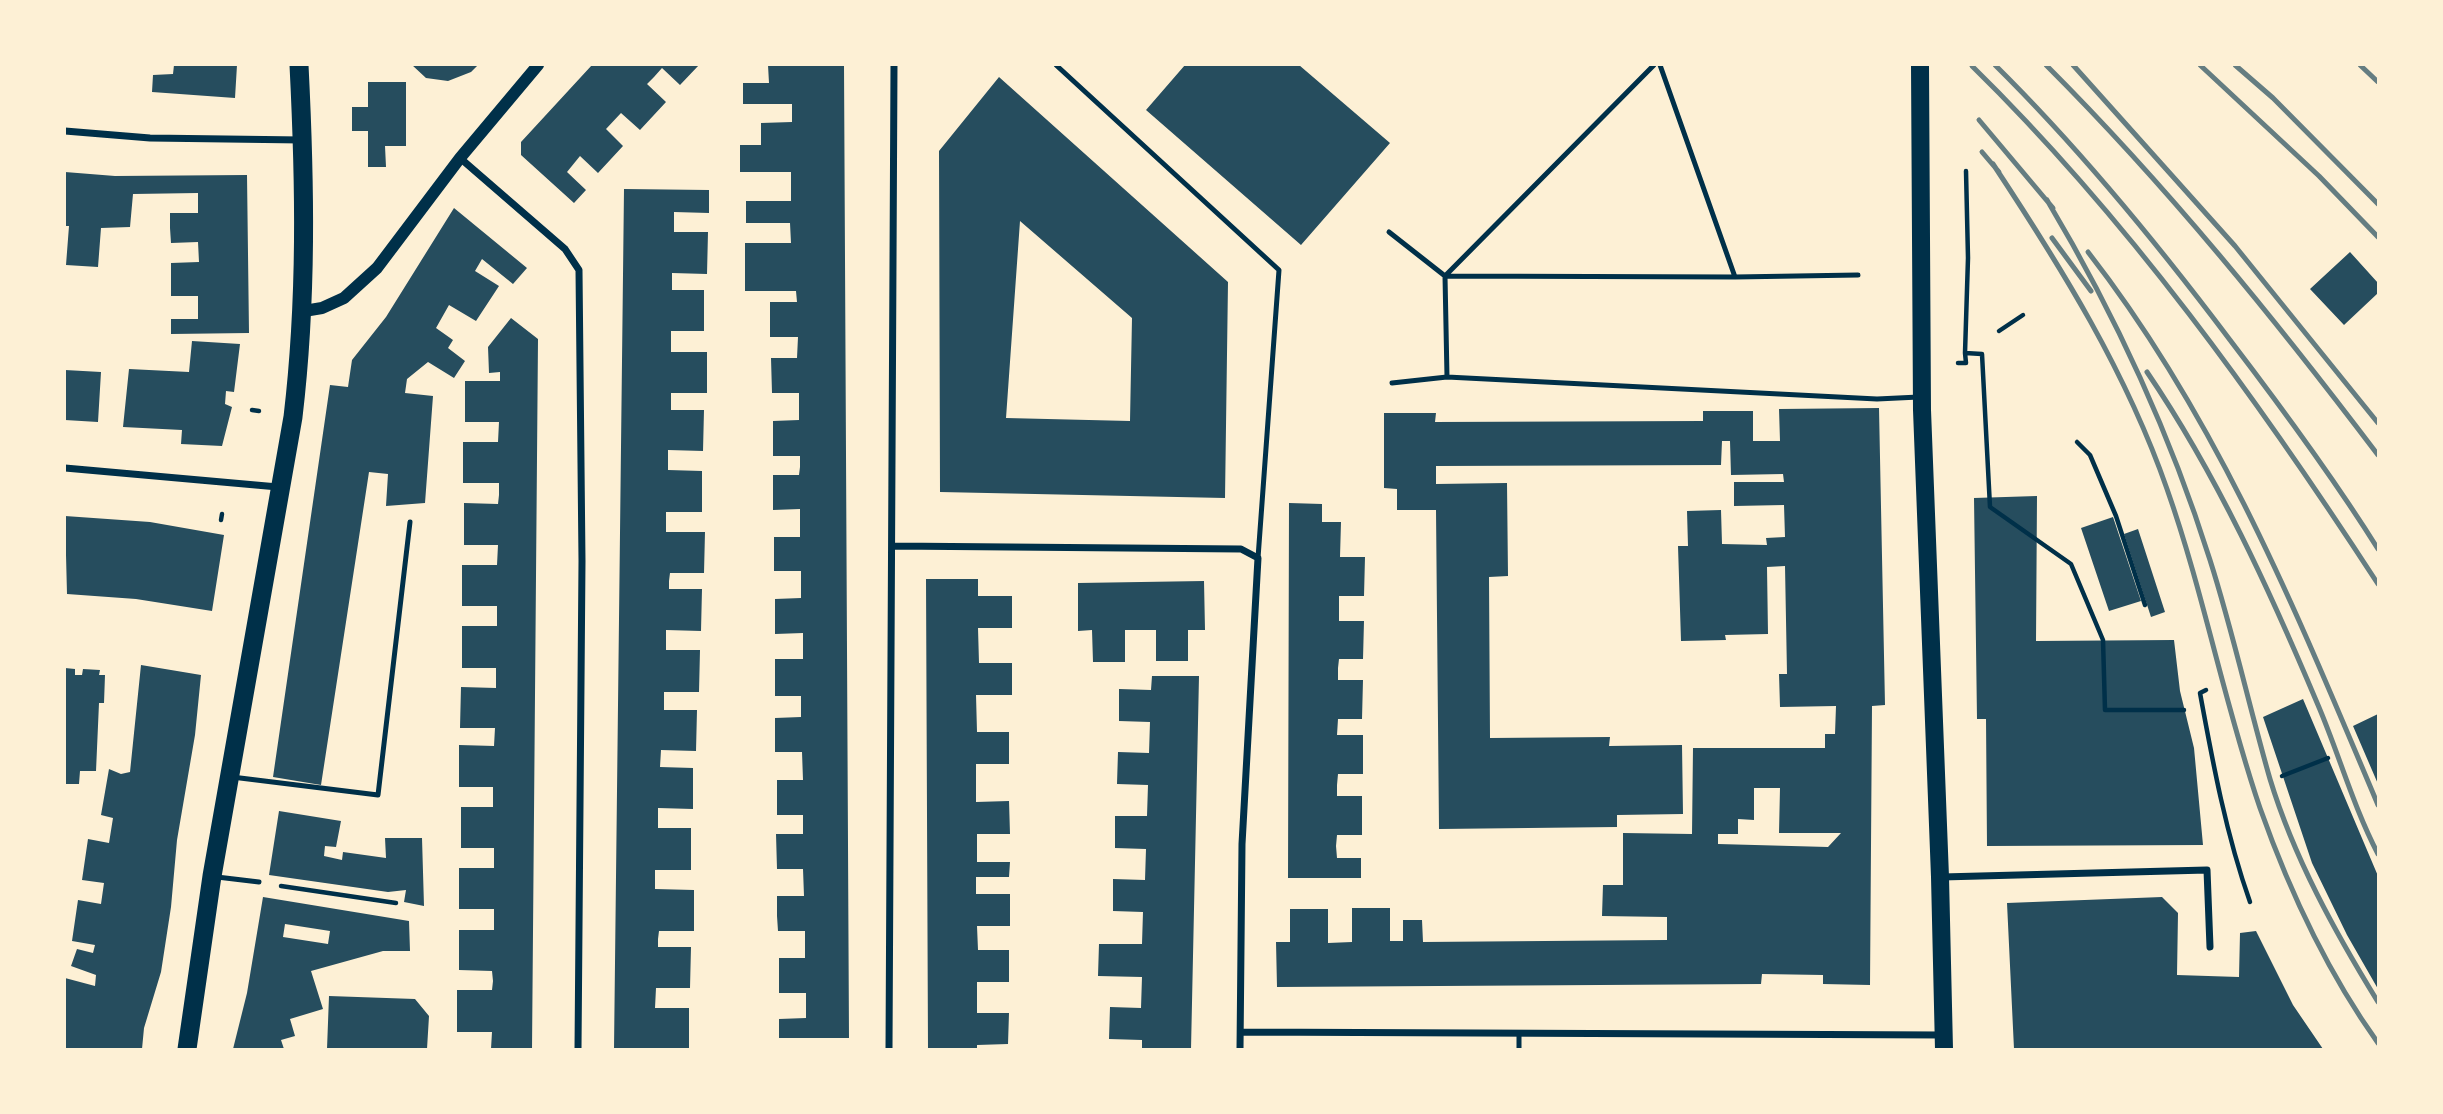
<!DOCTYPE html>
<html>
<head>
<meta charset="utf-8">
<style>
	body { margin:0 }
	#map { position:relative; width:2443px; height:1114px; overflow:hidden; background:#fdf0d5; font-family:"Noto Serif",serif }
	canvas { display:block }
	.frame { position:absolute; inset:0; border:66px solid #fdf0d5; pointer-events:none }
</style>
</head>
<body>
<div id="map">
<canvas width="2443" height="1114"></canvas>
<div class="frame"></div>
</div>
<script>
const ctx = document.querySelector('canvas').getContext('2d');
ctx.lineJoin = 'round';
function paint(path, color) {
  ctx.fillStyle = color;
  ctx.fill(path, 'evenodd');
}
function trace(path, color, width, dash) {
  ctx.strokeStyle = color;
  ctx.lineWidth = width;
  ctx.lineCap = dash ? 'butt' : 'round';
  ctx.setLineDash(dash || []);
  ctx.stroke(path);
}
paint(new Path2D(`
	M174 65H237L235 98 152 92 153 75 173 74Z
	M412 65H478L471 72 448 81 426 78Z
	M592 65H699L680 85 662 68 654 77 647 84 666 102 640 130 621 113 606 129 623 146 598 173 580 156 567 172 586 190 574 203 521 155V142Z
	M768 65H844L849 1038H779V1019L806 1018V993H779V958H805V931H778L777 916V896H804L803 869H777L776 834H803V815H777V780H803L802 752H775V718L801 717V696H775V659H803V633L775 634V599L801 598V571H774V537H800V509L773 510V475H799L800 467V456H773V421L799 420V393H772L771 358H797L798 337H770V302H797L796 291H745V243H791L790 223H746V201H791V172H740V145H761V123L792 122V104H743V83H769Z
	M1185 65H1299L1390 143 1301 245 1146 110Z
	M999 77 1228 282 1225 498 940 492 939 151ZM1020 221 1132 318 1130 421 1006 418Z
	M368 82H406V146H385L386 167H368V131H352V107H368Z
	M65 172 115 176 247 175 249 333 171 334V319H198V296H171V263L199 262 198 242 171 243 170 228V213H198V193L133 194 130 227 101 228 98 267 66 265 69 226H65Z
	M624 189 709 190V213L674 212V232H708L707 274 672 273V290H704V331H671V352H707V393H671V410H704L703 451 668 450V470L702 471V512H666V532H705L704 573H670L669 581V589H702L701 631 666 630V650H700L699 692H664V710H697L696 751 661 750 660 767 693 768V809L658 808V828H691V870H655V889L694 890V931H659L658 939V947H691L690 988H656L655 1008H689V1049H614Z
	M454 208 527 268 513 284 482 259 475 271 499 286 476 321 449 305 436 328 453 340 448 348 465 361 454 378 428 362 407 379 405 393 433 396 425 503 386 506 388 474 369 472 321 785 273 777 330 385 348 387 352 360 386 317Z
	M2350 252 2378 283V293L2344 325 2310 289Z
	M511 318 538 339 532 1049H491L492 1032H457V990H492L493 981 492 971 459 970V930H494V909H459V868H494V848H461V807H493V787H459V745L494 746 495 728H460L461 687 496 688V668H462V626H497V606H462V565H497L498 545H464V503L498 504 499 495V483H463V442H498L499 422H465V381H500V372L489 373 488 347Z
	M192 341 240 344 234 392 226 391 225 404 232 407 222 446 181 444 182 430 123 427 129 369 189 372Z
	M65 370 101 372 98 422 65 420Z
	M1879 408 1885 705 1872 706 1870 985 1823 984V975L1762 974 1761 984 1277 987 1276 942H1290V909H1328V943L1352 942V908H1390V941H1403V920H1422L1423 942 1667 940V917L1602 916 1603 885H1623V833L1692 834 1693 748H1825V734H1835L1836 706 1780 707 1779 674H1787L1785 566 1767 567 1768 634 1725 635 1726 640 1681 641 1678 546H1688L1687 511 1721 510 1722 544 1767 545 1766 538 1785 537 1784 505 1734 506V482H1784L1783 474 1731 475 1730 441H1722L1721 465 1436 466V484L1507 483 1508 576 1489 577 1490 738 1610 737 1609 746 1682 745 1683 814 1617 815V827L1439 829 1436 510H1397V489L1384 488V413H1436L1435 422 1703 421V411H1753V441H1780L1779 409ZM1754 788H1780L1779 833H1841L1828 847 1718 844V834H1738V819L1754 820Z
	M2037 496 2036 641 2174 640 2180 691 2194 748 2203 845 1987 846 1986 719H1977L1974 498Z
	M1289 503 1322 504V522H1341L1340 557H1365L1364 596H1339V621H1364L1363 659H1339L1338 668V680H1363L1362 719H1338L1337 735H1363V774H1338L1337 785V796H1362V835H1337L1336 846 1337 858H1361V878H1288Z
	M65 516 150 522 224 535 212 611 136 599 67 594Z
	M2113 517 2141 601 2109 611 2081 528Z
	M2138 529 2165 612 2151 617 2124 534Z
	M926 579H978V596H1012V628H978L979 663H1012V695H976L977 732H1009V764H976V802L1009 801 1010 834H977V862H1010L1009 877H976V894H1010V926H977L978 950H1009V982H977V1013H1009L1008 1044 977 1045V1049H928Z
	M1204 581 1205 630H1188V661H1156V630H1125V662H1093L1092 630 1078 631V583Z
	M141 665 201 675 195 735 177 840 171 907 161 972 144 1028 142 1049H65V978L95 986 96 975 71 966 77 949 93 953 95 945 72 941 78 900 101 904 104 883 82 880 88 839 109 843 113 818 101 815 109 769 121 774 130 772Z
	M65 668 75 669V675H82L83 669 100 670 99 675H105L104 703H99L96 771H80L79 784H65Z
	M1152 676H1199L1191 1049H1142V1040L1109 1039 1110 1007 1141 1008 1142 977 1098 976 1099 944H1142L1143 912 1113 911V879L1145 880 1146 849 1115 848V816H1147L1148 785 1117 784 1118 752 1149 753 1150 722 1119 721V689L1151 690Z
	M2303 699 2378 876V989L2347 935 2312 863 2263 717Z
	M2378 714V784L2353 726Z
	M279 811 341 821 336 847 325 846 324 856 342 860 343 852 386 858 385 838H422L424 906 404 902 406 890 388 892 269 875Z
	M263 897 409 921 410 951H383L311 971 323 1009 290 1019 295 1036 281 1040 284 1049H233L247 993ZM285 924 330 931 328 944 283 937Z
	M2162 897 2178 913 2177 975 2239 977 2240 933 2256 931 2293 1005 2323 1049H2014L2007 903Z
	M329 996 415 999 429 1016 427 1049H327Z`), '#264d5e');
trace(new Path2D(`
	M1999 331 2023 315
	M1965 353 1968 258 1966 171
	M1958 363H1966L1965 353 1982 354 1990 507 2071 564 2103 640 2105 710H2184
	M252 410 259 411
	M2077 442 2090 455 2116 516 2145 605
	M221 520 222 514
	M2206 690 2200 693C2213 764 2226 834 2250 902
	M2282 776 2328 758
	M281 886 396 903`), '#003049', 4.5);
trace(new Path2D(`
	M1056 65 1279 270 1258 558
	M1660 65 1735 277 1858 275
	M1389 232 1445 276 1735 277
	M1447 377 1877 399 1919 397
	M1392 383 1447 377 1445 276 1654 65
	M232 777 378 795 410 522
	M217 877 259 882
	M1519 1034V1049`), '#003049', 5);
trace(new Path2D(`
	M65 131 150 138 302 140
	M460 158 565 249 579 270 582 561 578 1049
	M65 468 278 487
	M893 546 1241 549 1258 558 1242 844 1240 1049
	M1942 877 2207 870 2210 947
	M1241 1032 1943 1035
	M889 1049 894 65`), '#003049', 7);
trace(new Path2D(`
	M304 311 322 308 344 298 377 268 460 158 538 65`), '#003049', 12);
trace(new Path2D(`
	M1920 65 1922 410 1940 877 1944 1049`), '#003049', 18);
trace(new Path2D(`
	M187 1049 212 876 293 417C307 299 305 183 299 65`), '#003049', 19);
trace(new Path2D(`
	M1995 65C2081 150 2157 243 2230 340 2282 408 2333 477 2378 549
	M2046 65C2167 186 2275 319 2378 455
	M2073 65 2235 246 2378 423
	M2200 65 2319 176 2378 237
	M2235 65 2273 98 2378 204
	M2360 65 2378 82
	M1972 66C2128 219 2259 401 2378 584
	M1979 120 2053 208
	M1982 152 1999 172
	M1993 164C2061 267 2126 371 2167 489 2204 594 2224 703 2260 808 2289 890 2328 973 2378 1043
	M2047 200C2115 314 2170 433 2210 560 2233 632 2249 706 2270 779 2294 858 2335 932 2378 1002
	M2052 238 2091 291
	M2088 252C2218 419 2296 611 2378 805
	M2147 372C2217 475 2270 591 2318 705 2339 754 2353 806 2378 854`), '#657d81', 5);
</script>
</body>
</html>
